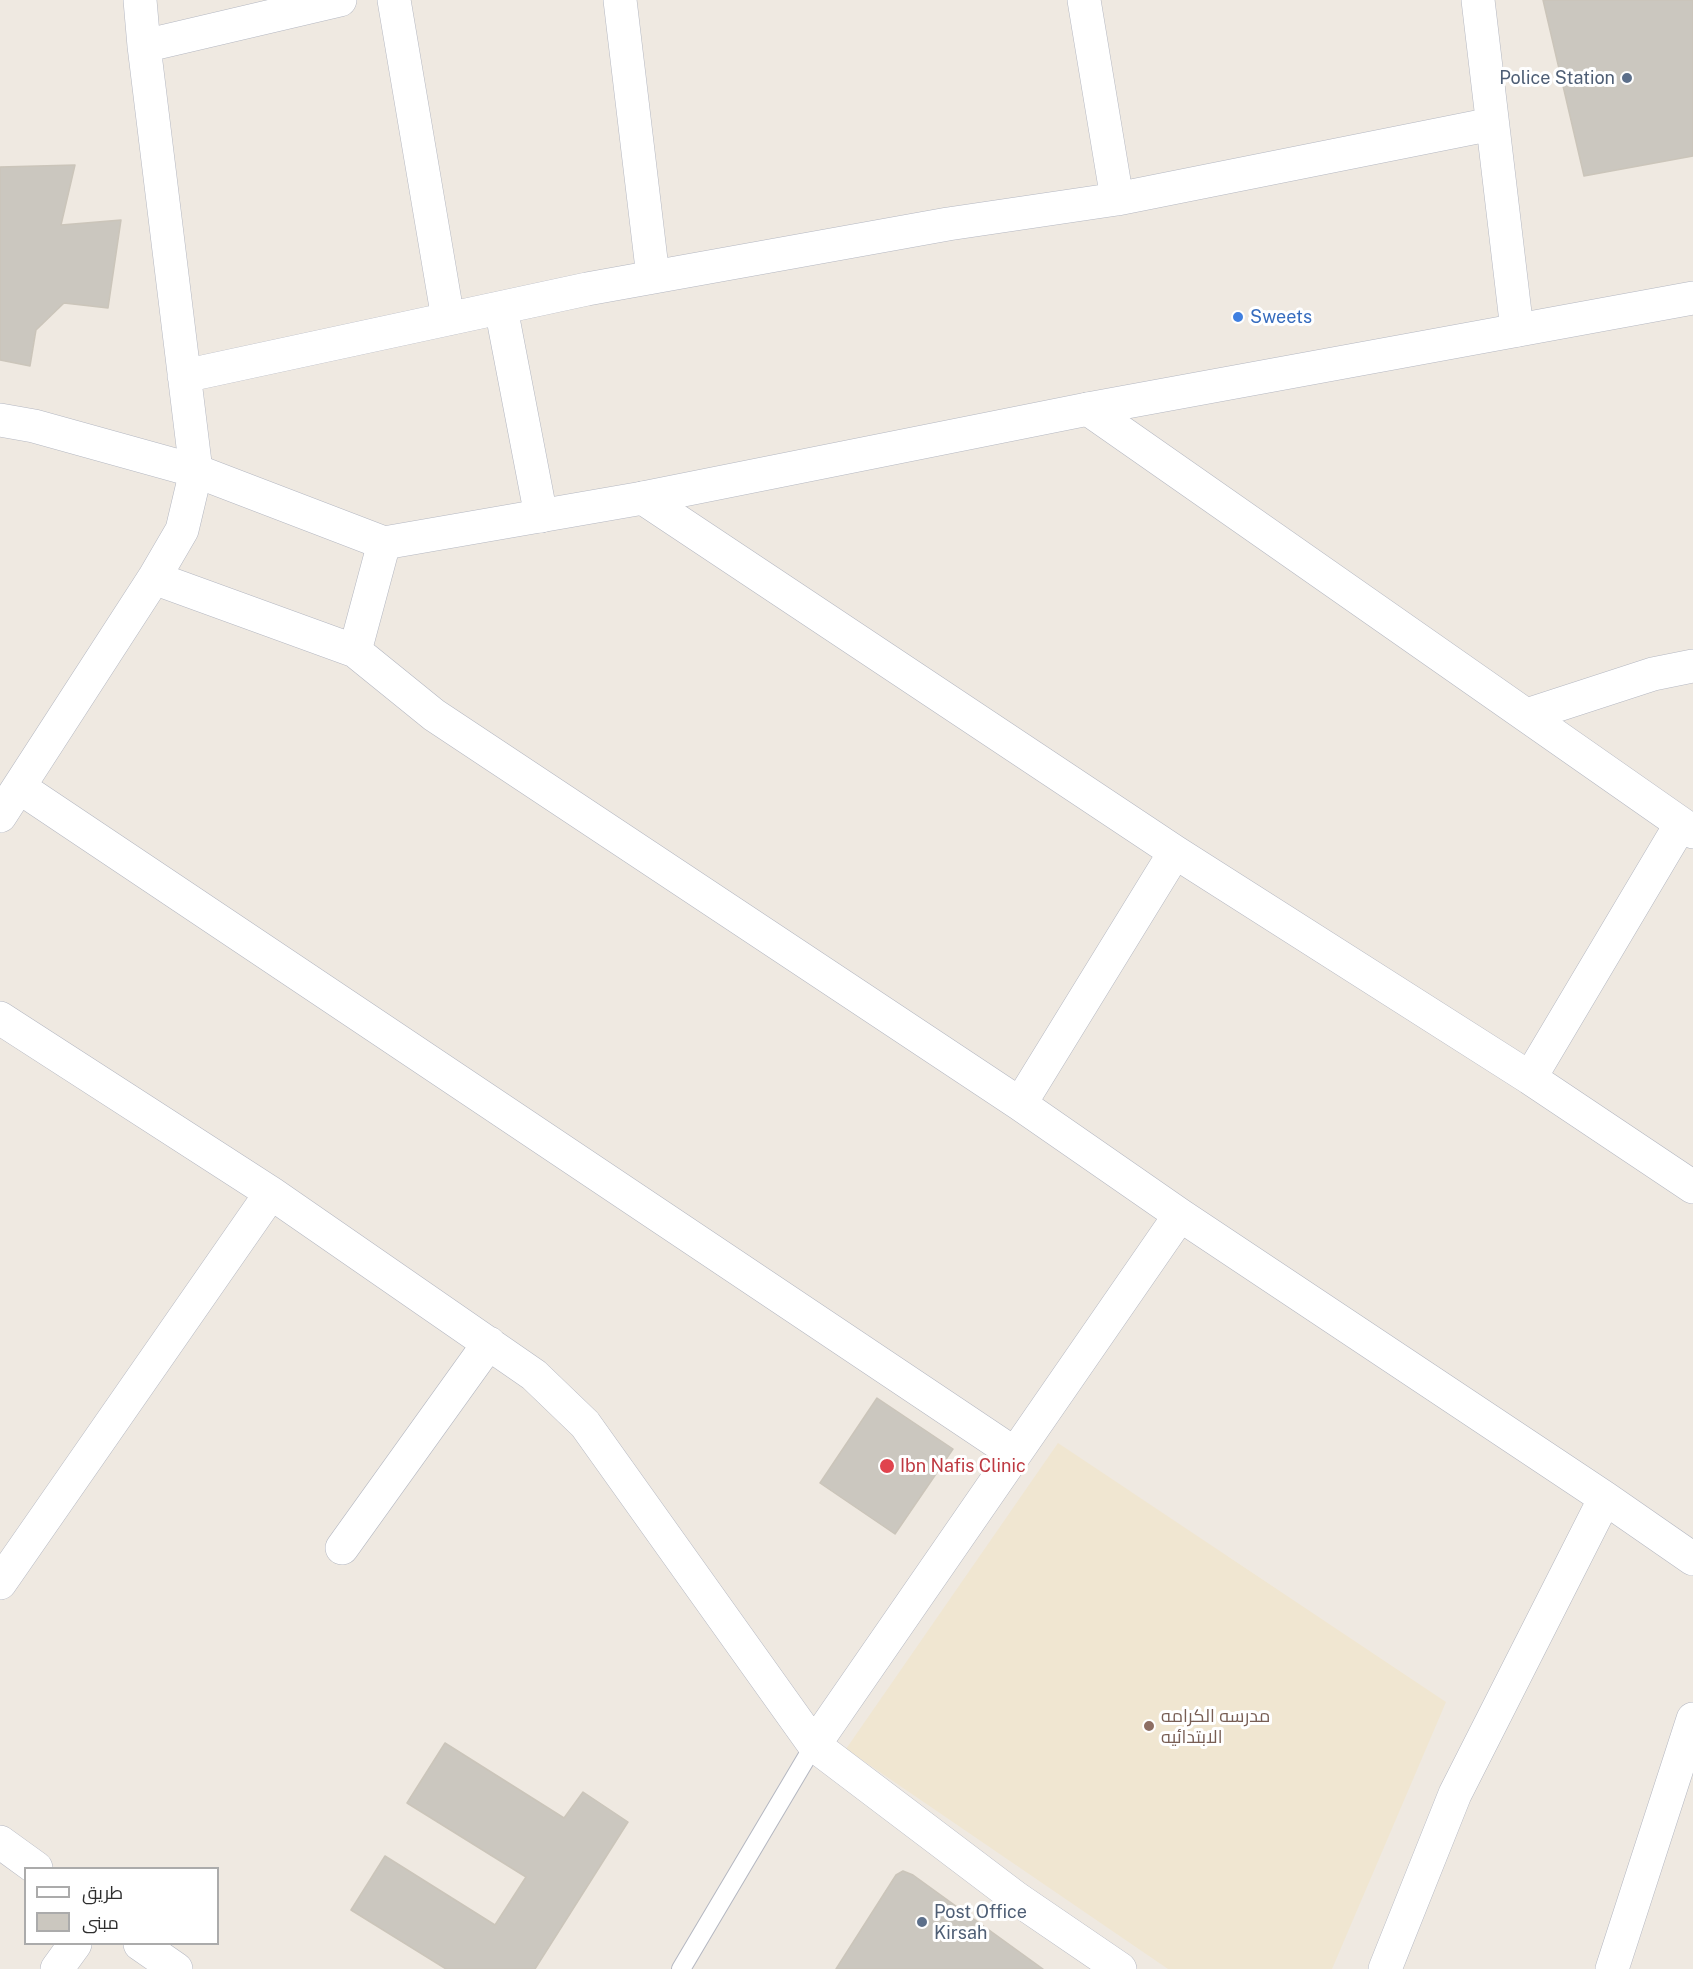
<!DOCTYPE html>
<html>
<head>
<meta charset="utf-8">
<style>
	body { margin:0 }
	#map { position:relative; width:1693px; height:1969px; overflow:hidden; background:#efe9e1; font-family:"Public Sans",Cairo,sans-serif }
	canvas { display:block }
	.legend { position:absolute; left:24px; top:1867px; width:195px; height:78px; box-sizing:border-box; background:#fff; border:2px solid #ababab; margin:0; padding:8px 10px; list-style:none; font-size:18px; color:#2e2e2e }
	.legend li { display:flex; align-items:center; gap:12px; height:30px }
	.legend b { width:30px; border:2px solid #ababab }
</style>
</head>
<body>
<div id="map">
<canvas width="1693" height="1969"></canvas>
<ul class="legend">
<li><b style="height:8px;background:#fff"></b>طريق</li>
<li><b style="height:16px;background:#cbc7bf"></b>مبنى</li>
</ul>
</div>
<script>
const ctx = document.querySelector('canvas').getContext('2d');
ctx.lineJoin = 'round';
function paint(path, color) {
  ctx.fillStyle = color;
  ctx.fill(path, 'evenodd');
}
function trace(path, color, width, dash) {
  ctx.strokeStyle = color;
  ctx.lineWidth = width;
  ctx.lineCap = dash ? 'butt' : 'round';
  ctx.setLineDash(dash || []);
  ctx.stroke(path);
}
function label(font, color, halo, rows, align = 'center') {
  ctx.font = font + ' "Public Sans",Cairo,sans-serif';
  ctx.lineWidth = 6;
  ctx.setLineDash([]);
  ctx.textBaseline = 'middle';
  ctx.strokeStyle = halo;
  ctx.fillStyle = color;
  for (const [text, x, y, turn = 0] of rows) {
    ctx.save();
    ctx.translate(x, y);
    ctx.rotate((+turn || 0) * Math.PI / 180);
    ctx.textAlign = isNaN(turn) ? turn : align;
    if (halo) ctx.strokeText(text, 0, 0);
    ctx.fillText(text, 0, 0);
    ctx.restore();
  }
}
paint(new Path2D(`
	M1058 1443 1446 1702 1332 1969H1168L846 1749Z`), '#f0e6d1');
const building = new Path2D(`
	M1543 0H1693V156L1584 176Z
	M75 165 61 225 121 220 108 308 64 303 36 330 30 366 0 360V167Z
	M877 1398 953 1449 895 1534 820 1483Z
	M445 1743 564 1818 583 1792 628 1822 535 1969H446L351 1910 385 1856 495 1925 526 1877 407 1803Z
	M903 1871 913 1875 1043 1969H836L896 1875Z`);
paint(building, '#cbc7bf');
trace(building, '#cbc5ba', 1.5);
const lane = new Path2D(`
	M681 1969 814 1745`);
const street = new Path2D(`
	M394 0 448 319
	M620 0 653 277
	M1084 0 1117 199
	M1478 0 1517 330
	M144 46 340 0
	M501 308 541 516
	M184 376 587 289 948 224 1117 199 1492 124
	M1088 409 1693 832
	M643 498 1175 852 1530 1078 1693 1187
	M154 578 355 651 434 715 1020 1104 1180 1215 1605 1498 1693 1559
	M355 651 384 543
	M1527 715 1653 674 1693 666
	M19 787 1015 1454
	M0 816 154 578 182 530 196 471 144 46 140 0
	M0 1018 271 1193 534 1375 585 1424 814 1745 1016 1898 1120 1969
	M1530 1078 1681 824
	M1020 1104 1175 852
	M342 1548 489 1343
	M0 1583 271 1193
	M814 1745 1180 1215
	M0 1842 36 1868
	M140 1944 176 1969
	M57 1969 75 1944
	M1385 1969 1455 1794 1605 1498
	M1612 1969 1693 1719`);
const secondary = new Path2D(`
	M0 420 34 426 196 471 384 543 643 498 1088 409 1693 298`);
trace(lane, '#b4b7c1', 20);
trace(street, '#b4b7c1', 34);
trace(secondary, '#b4b7c1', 34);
trace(lane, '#fff', 18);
trace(street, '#fff', 33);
trace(secondary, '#fff', 33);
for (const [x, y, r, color] of [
	[1627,78,6,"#5c6f8a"],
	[1238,317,6,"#3f7fe0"],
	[887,1466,8,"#e0444e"],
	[1149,1726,6,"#8d6e63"],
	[922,1922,6,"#5c6f8a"]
]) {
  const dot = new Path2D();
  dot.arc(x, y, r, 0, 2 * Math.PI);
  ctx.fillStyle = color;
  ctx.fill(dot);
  trace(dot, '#fff', 2);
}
label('18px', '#4e5e75', '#fff', [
	["Police Station",1615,78],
	["Post Office",934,1912,"left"],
	["Kirsah",934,1933,"left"]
], 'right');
label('18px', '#366cbe', '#fff', [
	["Sweets",1250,317]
], 'left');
label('18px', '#be3a42', '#fff', [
	["Ibn Nafis Clinic",900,1466]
], 'left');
label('18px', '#785e54', '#fff', [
	["مدرسه الكرامه",1161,1716],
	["الابتدائيه",1161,1737]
], 'left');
</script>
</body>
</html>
